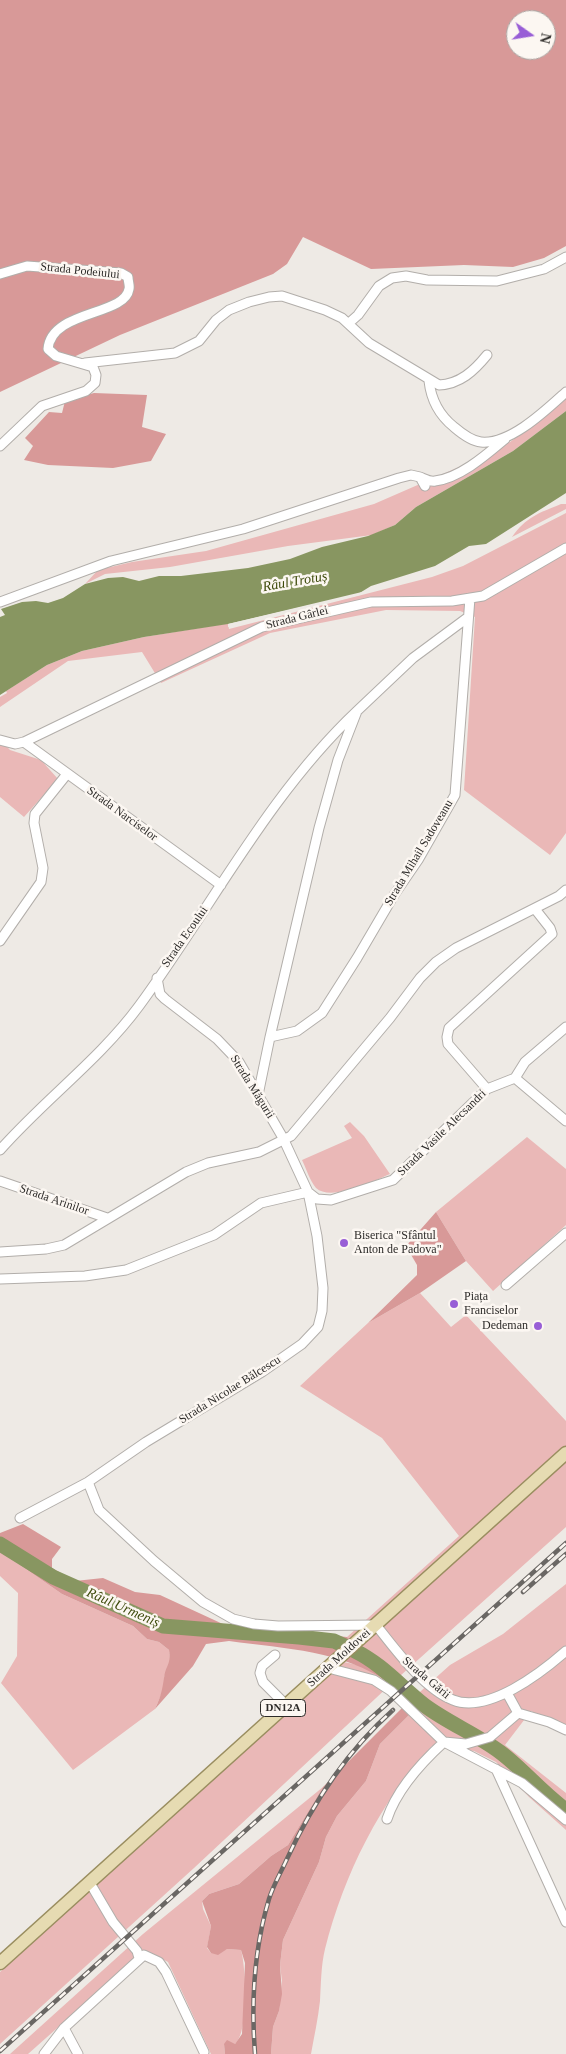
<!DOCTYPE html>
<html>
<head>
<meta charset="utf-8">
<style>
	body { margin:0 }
	#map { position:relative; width:566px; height:2054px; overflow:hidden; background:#eeeae5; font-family:"Times New Roman",serif }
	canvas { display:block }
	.north { position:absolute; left:506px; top:10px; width:50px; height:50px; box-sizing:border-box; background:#fcf7f2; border:1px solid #a9a5a2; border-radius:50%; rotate:103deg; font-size:14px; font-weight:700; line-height:20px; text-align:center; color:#2d2b29 }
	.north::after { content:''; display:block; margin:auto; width:18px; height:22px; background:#985ed6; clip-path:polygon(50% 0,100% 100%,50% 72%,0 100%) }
</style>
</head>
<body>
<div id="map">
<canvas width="566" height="2054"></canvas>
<div class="north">N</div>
</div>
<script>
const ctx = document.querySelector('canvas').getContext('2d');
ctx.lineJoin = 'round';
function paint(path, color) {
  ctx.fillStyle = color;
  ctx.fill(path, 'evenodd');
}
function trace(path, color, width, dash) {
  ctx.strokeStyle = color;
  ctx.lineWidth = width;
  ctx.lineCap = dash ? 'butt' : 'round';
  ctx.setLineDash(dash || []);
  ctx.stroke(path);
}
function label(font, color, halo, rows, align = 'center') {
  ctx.font = font + ' "Times New Roman",serif';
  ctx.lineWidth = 5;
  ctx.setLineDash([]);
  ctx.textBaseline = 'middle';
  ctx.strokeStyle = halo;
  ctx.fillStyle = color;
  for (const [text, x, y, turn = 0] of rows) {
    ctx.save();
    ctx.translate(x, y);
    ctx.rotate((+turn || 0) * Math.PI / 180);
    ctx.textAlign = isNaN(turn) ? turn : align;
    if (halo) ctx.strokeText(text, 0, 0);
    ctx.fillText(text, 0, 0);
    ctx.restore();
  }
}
paint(new Path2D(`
	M566 392V411L513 451 416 507 395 525 372 535 288 546 170 567 105 574 85 584 98 570 132 562 206 551 374 504 459 467 510 442 554 409Z
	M561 504H566V509L512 537C526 517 539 513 561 504Z
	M566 513V833L550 855 464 790 475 617 460 611 386 610 270 633 161 683 142 652 68 661 0 707V697L7 693 6 691 47 665 82 651 144 637 224 624H228L229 629 432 577 463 566Z
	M0 739 10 750 41 760 58 779 24 817 0 797Z
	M350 1122 364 1136 390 1174C374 1181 331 1202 316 1188 310 1181 306 1168 302 1160L352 1138 344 1126Z
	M527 1137 566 1169V1225L493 1291 466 1261 436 1212Z
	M420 1293 451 1327 466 1315 566 1421V1527L400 1676 347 1637 459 1536 382 1438 300 1386 368 1323Z
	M0 1551 62 1594 133 1626 147 1639 159 1642 169 1650 170 1663 164 1677V1688L155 1709 73 1770 1 1683 17 1656 18 1593 0 1576Z
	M566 1584V1729L531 1711 505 1745 566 1793V1830L529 1797 496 1762 474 1751 432 1746C380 1802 344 1874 325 1949 321 1965 321 1984 320 2001 318 2019 314 2037 311 2054H271L273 2027 279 2011 282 1981 280 1965 283 1940 319 1862 326 1837 337 1816 366 1781 380 1744 409 1715 402 1708 450 1665 503 1634Z
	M344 1662 362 1666 391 1684 194 1868 0 2044V1972Z
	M323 1787 288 1845 271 1856 239 1884 209 1894 202 1901 203 1909 211 1926 207 1948 211 1953 227 1949 241 1950C246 1967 249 2033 235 2044H224L225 2054H211L168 1962 145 1950 28 2054H10L143 1934Z`), '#eab8b7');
paint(new Path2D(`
	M0 0H566V246L544 258 513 267 464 265 371 269 303 237 287 264 273 274 120 335 0 392ZM516 20H546V50H516Z
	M94 393 147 395 142 427 166 434 151 461 113 468 48 465 24 460 33 446 25 438 49 412 62 413 65 401Z
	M436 1212 466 1261 420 1293 368 1323 417 1275V1265L406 1246Z
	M23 1524 61 1547 52 1559V1568L75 1581 103 1578 135 1592 160 1595 225 1625 347 1637 400 1676 391 1684C342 1650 287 1649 229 1641L206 1644 193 1666 155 1709C161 1696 162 1691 164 1678 166 1664 171 1666 169 1650L159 1642 147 1639 133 1626 62 1594 0 1551V1533Z
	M402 1708 409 1715 380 1744 366 1781 337 1816 326 1837 319 1862 283 1940 280 1965 282 1994 279 2011 273 2027 271 2054H225L224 2044 227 2040 235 2044 242 2034 245 1963 241 1950 227 1949 218 1955 211 1953 207 1947 211 1926 202 1901 209 1894 239 1884 271 1856 288 1845 323 1787Z`), '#d89998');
paint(new Path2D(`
	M566 411V493L486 544 469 546 435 566 371 586 358 594 228 624 144 637 82 651 47 665 0 695V617L5 615 1 609 22 602 36 601 48 603 63 598 85 584 108 578 123 577 139 581 159 576H181L248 568 290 559 322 547 368 536 395 525 416 507 513 451Z`), '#889661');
paint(new Path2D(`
	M366 591 360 595 228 627V624Z`), '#eeeae5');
trace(new Path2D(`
	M0 1544 53 1577 163 1626 299 1637 334 1641 345 1646
	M355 1651C382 1664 401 1687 424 1705 448 1723 476 1734 500 1752 523 1769 542 1793 566 1810`), '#889661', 15);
const minor = new Path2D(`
	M0 274 27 266 121 273 128 277C128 281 130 286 129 289 125 316 51 310 48 349L56 356 93 367 96 375 95 383 86 391 42 406 0 446
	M349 323 358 315 379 286 392 278 406 276 427 280 497 281 544 269 566 257
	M85 363 175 353 199 341 216 320 229 310 249 302 269 297 282 296 325 310 342 318 369 343 439 385C460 384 474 371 487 355
	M429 381C431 399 439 415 454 427 461 433 471 441 481 442 510 445 546 410 566 392
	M420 477C425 479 430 482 435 481 460 478 486 455 505 439
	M0 602 111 561 243 529 399 478 411 475 420 477 425 486
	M0 740 15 744 24 742 262 627 371 602 452 601 483 596 566 548
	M24 742 221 885
	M0 941 41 882 43 868 34 823 35 814 67 774
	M270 1037 319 828 338 760 357 711 413 658 467 618
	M515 1078 525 1062 566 1027
	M487 1089 448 1044 447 1037 449 1028 552 934 550 928 535 909
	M258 1095 270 1037 297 1031 322 1013 357 958 394 895 418 860 455 795 470 598
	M0 1150C44 1100 100 1059 139 1006 211 908 268 795 357 711
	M0 1181 107 1218
	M308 1192 317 1199 331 1200 393 1180 487 1089 515 1078 566 1121
	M0 1252 46 1249 64 1245 186 1172 208 1163 259 1152 291 1136 390 1018 420 978 436 962 456 948 559 896 566 890
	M0 1279 85 1276 126 1270 214 1235 261 1203 308 1192
	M506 1285 566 1233
	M88 1482 99 1510 154 1561 203 1602 233 1619 254 1624 278 1626 376 1625C395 1649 424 1689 453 1700 488 1714 541 1673 566 1651
	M20 1518 88 1482 146 1442 262 1372 302 1344 318 1327 322 1311 323 1288 317 1236 308 1192 283 1138 239 1062 217 1039 165 999 160 994 157 978
	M275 1655 262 1666 260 1673 263 1682 286 1705
	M328 1668 374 1680 391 1691 444 1742 522 1783 566 1820
	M507 1693 518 1713 549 1722 566 1730
	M496 1769 566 1922
	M387 1819C397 1789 421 1763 444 1742L466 1744 490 1737 518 1713
	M90 1883 113 1922 137 1951 139 1958
	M64 2028 78 2054
	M44 2054 64 2028 144 1955 159 1962 166 1972 204 2052`);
const primary = new Path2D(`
	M0 1963 566 1453`);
trace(minor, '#b2aeaa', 11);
trace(primary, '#9a8e60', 15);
trace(minor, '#fff', 9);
trace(primary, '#e6dbb2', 12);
const rail = new Path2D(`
	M523 1592 566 1554
	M0 2051 566 1543
	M255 2054C251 2002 254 1949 269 1899 273 1886 280 1874 286 1861 312 1804 346 1752 393 1710`);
trace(rail, '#6a6764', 4.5);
trace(rail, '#fcf7f2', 2.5, [8]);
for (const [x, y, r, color] of [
	[344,1243,5,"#985ed6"],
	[454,1304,5,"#985ed6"],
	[538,1326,5,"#985ed6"]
]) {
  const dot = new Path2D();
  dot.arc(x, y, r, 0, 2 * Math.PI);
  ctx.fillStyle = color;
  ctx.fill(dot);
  trace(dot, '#fcf7f2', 2);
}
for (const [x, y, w] of [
	[283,1708,45]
]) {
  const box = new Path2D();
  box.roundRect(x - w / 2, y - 8.5, w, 17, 4);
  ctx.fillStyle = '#fcf7f2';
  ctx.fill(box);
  trace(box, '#2d2b29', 1);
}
label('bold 11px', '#2d2b29', null, [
	["DN12A",283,1708]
]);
label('12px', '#2d2b29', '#fcf7f2', [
	["Strada Podeiului",80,271,6],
	["Strada Gârlei",297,618,-14],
	["Strada Narciselor",122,814,36],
	["Strada Mihail Sadoveanu",419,853,-59],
	["Strada Ecoului",185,937,-55],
	["Strada Măgurii",252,1087,58],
	["Strada Vasile Alecsandri",442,1133,-44],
	["Strada Arinilor",54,1200,19],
	["Strada Nicolae Bălcescu",230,1390,-32],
	["Strada Moldovei",339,1658,-42],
	["Strada Gării",426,1678,40]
]);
label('12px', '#2d2b29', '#fcf7f2', [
	["Biserica \"Sfântul",354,1236],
	["Anton de Padova\"",354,1250],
	["Piața",464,1297],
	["Franciselor",464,1311],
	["Dedeman",528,1326,"right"]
], 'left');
label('italic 14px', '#3d4a0b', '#fcf7f2', [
	["Râul Trotuș",295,582,-10],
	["Râul Urmeniș",123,1608,24]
]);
</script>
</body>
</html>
